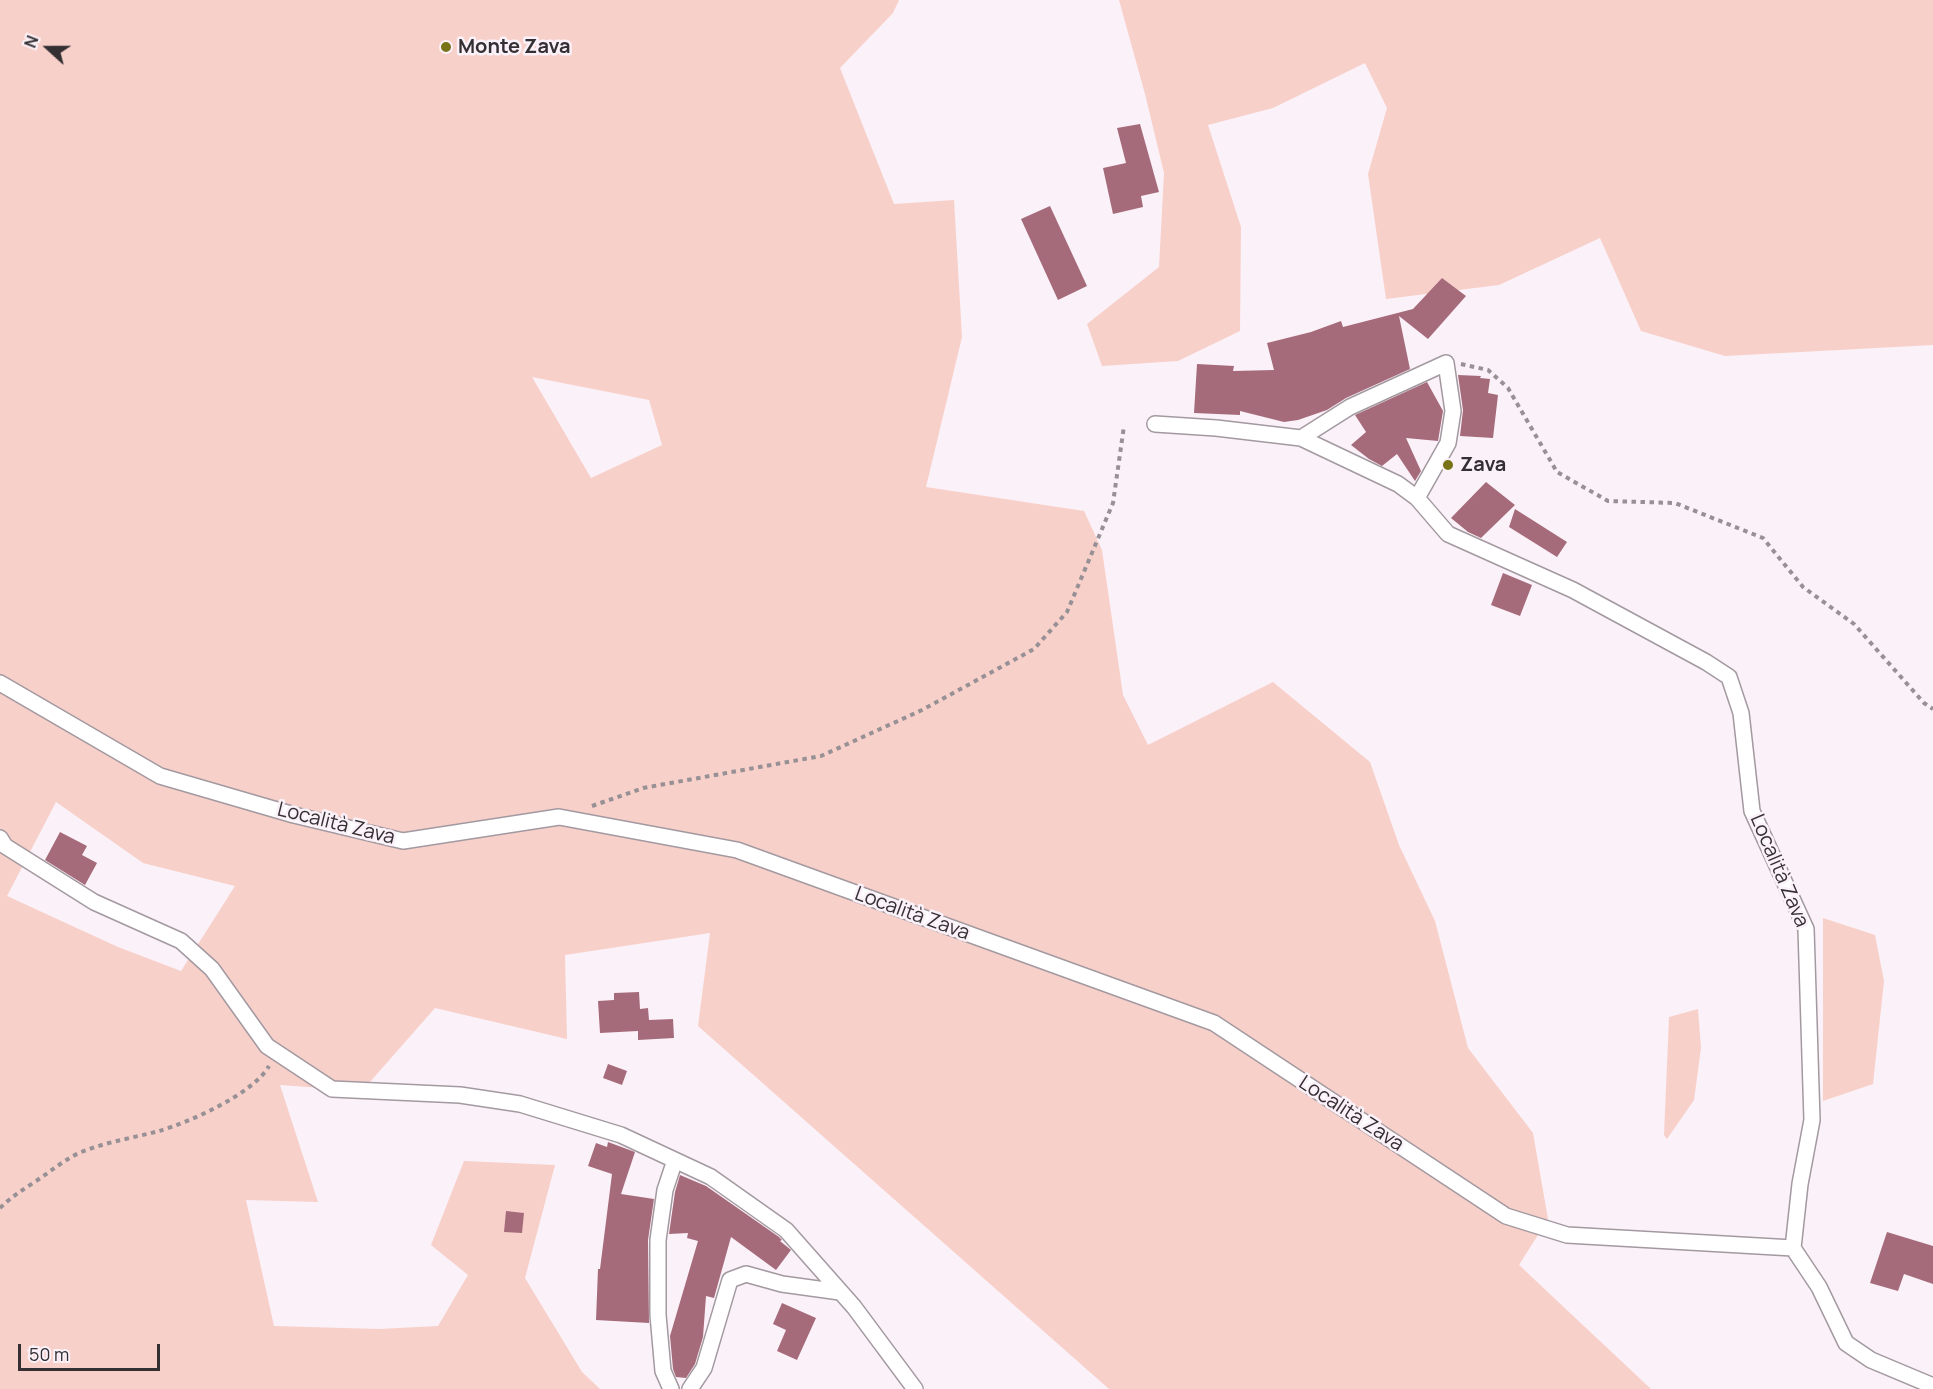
<!DOCTYPE html>
<html>
<head>
<meta charset="utf-8">
<style>
	body { margin:0 }
	#map { position:relative; width:1933px; height:1389px; overflow:hidden; background:#fbf1f8; font-family:Manrope,sans-serif }
	canvas { display:block }
	.north { position:absolute; left:18px; top:18px; width:60px; height:60px; -webkit-text-stroke:4px #fbf1f8; paint-order:stroke; rotate:291deg; font-size:16px; font-weight:700; line-height:24px; text-align:center; color:#332f32 }
	.north::after { content:''; display:block; margin:auto; width:21px; height:27px; background:#332f32; clip-path:polygon(50% 0,100% 100%,50% 72%,0 100%) }
	.scale { position:absolute; left:18px; top:1344px; width:142px; height:27px; box-sizing:border-box; border:3px solid #332f32; border-top:0; padding-left:8px; font-size:18px; line-height:21px; white-space:nowrap; color:#332f32; -webkit-text-stroke:4px #fbf1f8; paint-order:stroke }
</style>
</head>
<body>
<div id="map">
<canvas width="1933" height="1389"></canvas>
<div class="north">N</div>
<div class="scale">50 m</div>
</div>
<script>
const ctx = document.querySelector('canvas').getContext('2d');
ctx.lineJoin = 'round';
function paint(path, color) {
  ctx.fillStyle = color;
  ctx.fill(path, 'evenodd');
}
function trace(path, color, width, dash) {
  ctx.strokeStyle = color;
  ctx.lineWidth = width;
  ctx.lineCap = dash ? 'butt' : 'round';
  ctx.setLineDash(dash || []);
  ctx.stroke(path);
}
function label(font, color, halo, rows, align = 'center') {
  ctx.font = font + ' Manrope,sans-serif';
  ctx.lineWidth = 5;
  ctx.setLineDash([]);
  ctx.textBaseline = 'middle';
  ctx.strokeStyle = halo;
  ctx.fillStyle = color;
  for (const [text, x, y, turn = 0] of rows) {
    ctx.save();
    ctx.translate(x, y);
    ctx.rotate((+turn || 0) * Math.PI / 180);
    ctx.textAlign = isNaN(turn) ? turn : align;
    if (halo) ctx.strokeText(text, 0, 0);
    ctx.fillText(text, 0, 0);
    ctx.restore();
  }
}
paint(new Path2D(`
	M0 0H899L893 13 840 68 894 204 954 200 962 337 926 487 1084 511 1102 550 1123 695 1148 745 1273 682 1370 762 1399 845 1435 921 1468 1048 1533 1133 1548 1219 1519 1265 1651 1389H1109L698 1026 710 933 565 955 567 1039 435 1008 362 1091 280 1085 318 1202 246 1200 274 1326 379 1329 438 1326 468 1275 431 1245 464 1161 555 1165 525 1278 582 1372 600 1389H0ZM532 377 649 400 662 445 591 478ZM56 802 143 863 235 886 181 971 118 947 7 896Z
	M1119 0H1933V345L1725 356 1641 331 1600 238 1499 285 1386 299 1368 174 1387 108 1365 63 1273 108 1208 125 1241 227 1240 331 1178 361 1102 366 1087 324 1159 267 1164 173 1145 94Z
	M1823 918 1875 935 1884 981 1873 1084 1823 1101Z
	M1698 1009 1701 1048 1694 1100 1667 1139 1664 1135 1669 1017Z`), '#f8d0ca');
paint(new Path2D(`
	M1140 124 1159 192 1141 196 1143 207 1113 214 1103 168 1126 163 1117 128Z
	M1050 206 1087 286 1058 300 1021 219Z
	M1442 278 1466 296 1428 339 1399 316 1410 369 1346 398 1327 410 1298 420 1284 422 1240 411V415L1194 413 1197 364 1234 366 1233 371 1274 370 1267 343 1311 332 1341 321 1343 327 1413 309Z
	M1458 375 1481 376 1480 378 1490 379 1488 393 1498 395 1493 438 1460 436 1463 410Z
	M1427 382 1443 411 1438 441 1406 438 1421 471 1415 481 1397 454 1382 466 1369 459 1351 445 1366 432 1355 415Z
	M1486 482 1515 505 1481 538 1468 532 1451 518Z
	M1515 509 1567 542 1557 557 1509 527Z
	M1503 573 1532 585 1520 616 1491 605Z
	M60 832 87 846 82 855 97 863 85 885 45 860Z
	M639 992 640 1009 648 1008 649 1020 673 1019 674 1038 638 1040V1031L600 1033 598 1001 614 1000V993Z
	M608 1064 627 1071 622 1085 603 1078Z
	M608 1142 635 1152 621 1194 654 1199 648 1240 649 1323 596 1320 598 1269H600L612 1174 588 1166 596 1143 607 1147Z
	M680 1175 706 1186 779 1237 782 1240 780 1241 791 1250 776 1270 731 1237 714 1298 706 1296 703 1337 695 1364 686 1378 676 1377 673 1369 670 1336 698 1241 687 1238 688 1233 669 1234 675 1192Z
	M506 1211 524 1213 522 1233 504 1232Z
	M1887 1232 1933 1246V1284L1904 1274 1898 1291 1870 1283Z
	M782 1303 816 1318 797 1360 777 1351 786 1330 773 1324Z`), '#a66b7b');
const minor = new Path2D(`
	M1155 424 1216 428 1301 438 1350 407 1446 363 1453 411 1448 443 1417 498
	M0 683 160 776 294 815 403 841 559 817 737 850 1214 1023 1506 1216 1567 1235 1793 1248 1800 1184 1812 1120 1806 929 1752 811 1741 713 1729 677 1706 662 1573 590 1448 534 1417 498 1398 484 1301 438
	M0 838 5 846 94 902 181 941 212 969 267 1046 332 1089 460 1095 520 1104 621 1135 711 1177 786 1230 854 1307 915 1389
	M1793 1248 1819 1287 1846 1343 1871 1360 1933 1386
	M671 1389 663 1371 658 1315V1240L665 1190 675 1160
	M690 1389 704 1368 730 1280 746 1274 782 1284 840 1292`);
trace(minor, '#a399a0', 18);
trace(new Path2D(`
	M1461 364 1488 370 1508 388 1557 472 1608 501 1675 503 1763 538 1803 587 1854 624 1924 703 1933 709
	M592 806 643 788 821 756 922 710 1034 649 1067 612 1113 503 1124 426
	M0 1208C10 1198 21 1191 33 1183 49 1173 62 1161 79 1153 105 1142 133 1138 159 1131 190 1122 253 1094 269 1066`), '#979095', 4, [4.5, 4.5]);
trace(minor, '#fff', 15);
for (const [x, y, r, color] of [
	[446,47,6,"#797317"],
	[1448,465,6,"#797317"]
]) {
  const dot = new Path2D();
  dot.arc(x, y, r, 0, 2 * Math.PI);
  ctx.fillStyle = color;
  ctx.fill(dot);
  trace(dot, '#fbf1f8', 2);
}
label('bold 20px', '#332f32', '#fbf1f8', [
	["Monte Zava",458,47],
	["Zava",1460,465]
], 'left');
label('20px', '#332f32', '#fbf1f8', [
	["Località Zava",336,824,14],
	["Località Zava",1779,871,67],
	["Località Zava",912,914,20],
	["Località Zava",1351,1114,33]
]);
</script>
</body>
</html>
